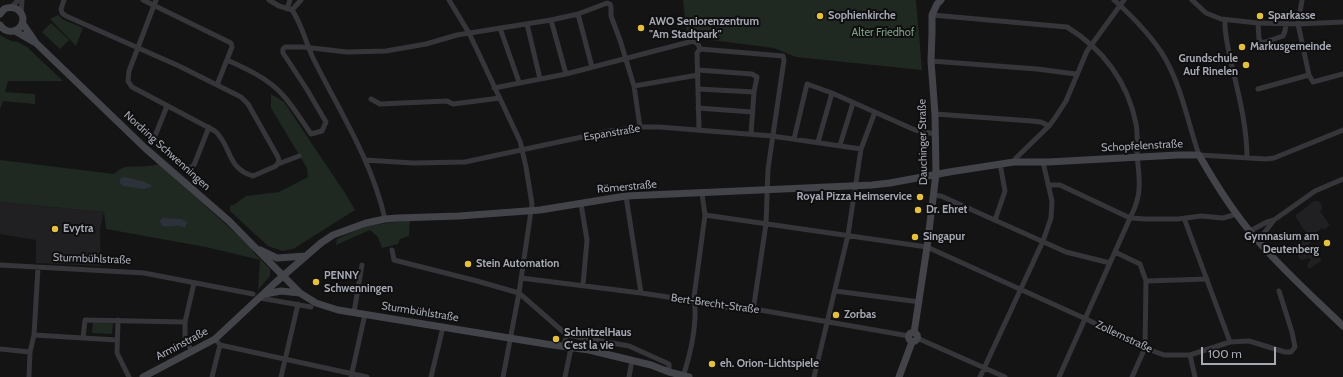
<!DOCTYPE html>
<html>
<head>
<meta charset="utf-8">
<style>
	body { margin:0 }
	#map { position:relative; width:1343px; height:377px; overflow:hidden; background:#141415; font-family:Cabin,sans-serif }
	canvas { display:block }
	.scale { position:absolute; left:1201px; top:347px; width:75px; height:18px; box-sizing:border-box; border:2px solid #a6a9b4; border-top:0; padding-left:5px; font-size:12px; line-height:14px; white-space:nowrap; color:#a6a9b4; -webkit-text-stroke:3px #0f0f10; paint-order:stroke }
</style>
</head>
<body>
<div id="map">
<canvas width="1343" height="377"></canvas>
<div class="scale">100 m</div>
</div>
<script>
const ctx = document.querySelector('canvas').getContext('2d');
ctx.lineJoin = 'round';
function paint(path, color) {
  ctx.fillStyle = color;
  ctx.fill(path, 'evenodd');
}
function trace(path, color, width, dash) {
  ctx.strokeStyle = color;
  ctx.lineWidth = width;
  ctx.lineCap = dash ? 'butt' : 'round';
  ctx.setLineDash(dash || []);
  ctx.stroke(path);
}
function label(font, color, halo, rows, align = 'center') {
  ctx.font = font + ' Cabin,sans-serif';
  ctx.lineWidth = 4;
  ctx.setLineDash([]);
  ctx.textBaseline = 'middle';
  ctx.strokeStyle = halo;
  ctx.fillStyle = color;
  for (const [text, x, y, turn = 0] of rows) {
    ctx.save();
    ctx.translate(x, y);
    ctx.rotate((+turn || 0) * Math.PI / 180);
    ctx.textAlign = isNaN(turn) ? turn : align;
    if (halo) ctx.strokeText(text, 0, 0);
    ctx.fillText(text, 0, 0);
    ctx.restore();
  }
}
paint(new Path2D(`
	M1314 201H1318L1321 203 1322 209 1320 211 1330 225 1324 230 1322 228 1312 236 1315 239 1308 245 1322 260 1311 268H1308L1307 265 1311 259 1309 258 1301 260 1294 250 1295 245 1300 242V238L1306 235V233L1295 216Z
	M0 202 104 212 100 230 101 266 36 263V240L0 234Z`), '#202022');
paint(new Path2D(`
	M683 0H916L922 70 796 57 774 48 687 37Z
	M58 15 62 19 83 28 76 46 50 19Z
	M51 23 69 40 60 49 42 32Z
	M0 35 11 41 18 42 27 47 63 81H8L5 92 35 94V104L3 101 0 109Z
	M271 94 284 102 345 193 355 210 293 249 282 251 268 246 230 211V206L235 204 246 196 279 192 308 177 307 168 271 108Z
	M0 160 114 174C125 163 133 168 147 166 151 166 155 165 159 164L251 247 254 253 270 269V276L258 290 260 260 206 247 106 229 104 212 0 202Z
	M410 220 409 236 400 239 398 244 382 248 378 237 370 230 336 245 337 239 367 226Z
	M93 321 113 322 112 334 92 333Z`), '#202822');
paint(new Path2D(`
	M124 177 142 181 151 185V187L144 189 123 186 120 183V179Z
	M162 218 181 219 187 222 185 228C176 223 172 228 162 226L160 221Z`), '#2d323a');
trace(new Path2D(`
	M64 0 61 9 62 13 66 16 179 66 241 97 248 104 278 157 279 161 276 166 253 176C226 168 232 146 215 131L132 87 128 81 129 71 156 0
	M143 0 231 43 232 47 217 85
	M269 0 279 6 292 10 301 0
	M449 0 469 33 520 141 526 167 532 204 519 293 503 377
	M1114 0C1133 17 1153 37 1166 60 1182 89 1188 123 1199 155L1266 159 1274 158 1343 130
	M1192 0 1206 13 1221 19 1258 23 1298 24 1343 22
	M1302 0 1298 24 1309 75 1313 82 1343 74
	M12 7 18 0
	M287 9 290 0
	M292 10C302 24 306 44 314 60 340 112 372 161 385 219
	M21 13 22 0
	M578 14 592 67
	M932 15 1067 27C1103 49 1128 82 1136 124 1138 134 1137 145 1137 155 1138 166 1140 178 1139 189 1139 195 1137 201 1135 207L1059 377
	M551 20 566 74
	M1225 20C1224 35 1229 51 1232 66 1239 96 1247 127 1247 158
	M1258 23 1259 39 1262 43 1283 36 1285 31 1286 23
	M527 24 540 79
	M500 28 519 82
	M227 60C247 69 267 78 282 94 293 106 302 121 311 134L322 131 326 122 306 88 283 53V49L285 47H303L347 52 386 51 426 44 457 35 551 20 578 14 607 3 610 4 611 7V16L620 40 634 86 640 127
	M931 61 1037 69 1076 74
	M698 70 752 74 757 77 754 92 751 134
	M634 86 698 75
	M494 88 566 74 693 41 698 44 700 49
	M698 89 754 92
	M1258 89 1309 75
	M371 99 380 104 447 101 453 104 500 98
	M167 106 155 136V140L183 166 190 168 194 165 209 127
	M698 108 752 112
	M935 114 1032 121 1041 122 1049 126
	M699 129 697 53 700 49 783 56 784 60 768 169 766 224 753 311
	M794 139 807 84 832 93 915 130 935 134
	M818 142 832 93
	M840 145 853 103
	M365 160 413 163 465 162 610 131 640 127H659L772 136 861 149
	M1014 162 1016 158 1049 126 1055 118 1066 101 1087 51 1124 0
	M278 164 299 156
	M1048 185H1060L1130 218 1146 219H1178L1201 216 1223 218 1237 214
	M934 195 941 196 1066 252 1110 263
	M626 196 641 293
	M581 204 587 240 583 285
	M705 215 927 247 1086 319 1145 348 1164 355H1190L1230 342 1249 341 1285 352H1291L1295 347 1292 332 1279 291
	M1184 218 1230 342
	M995 220 1005 191 1000 164
	M1250 231 1267 222 1274 220 1315 191 1343 179
	M1258 241 1274 220
	M392 250 394 260 477 281 519 293 567 335
	M1115 252 1140 264 1146 281 1145 348 1132 377
	M0 265 144 273 253 294
	M521 278 641 293 688 300 701 304 753 311 760 310 909 336
	M1146 281 1207 279
	M835 291 920 302
	M260 298 311 307
	M354 312 362 265
	M118 320 117 353 129 377
	M34 335 83 338 85 320 185 322
	M83 338 117 340
	M917 338 1005 377
	M215 339 220 345 367 377
	M563 347 567 335 629 346 669 364V372
	M0 349 30 352
	M192 352 185 337V322L194 283
	M1190 355 1195 377
	M29 377 30 352 34 335 38 268
	M212 377 220 345
	M281 377 298 304
	M351 377 365 314
	M431 377 443 327
	M565 377 571 348
	M629 377 632 360
	M683 377C691 352 698 323 694 297L705 215 702 194
	M814 377 848 235 861 149 875 112
	M980 377 1043 241 1051 218 1052 201 1043 162`), '#35353a', 5);
trace(new Path2D(`
	M0 14 4 9C13 5 21 9 23 18 23 32 7 36 0 25
	M23 24 36 43 145 148 229 221 300 293 316 303 338 310 546 344 589 350 651 365 669 372 689 377
	M15 31 34 42
	M260 250 277 258 306 256
	M265 294 281 291 300 293
	M908.5 337a4.5 4.5 0 1 1 9 0a4.5 4.5 0 1 1-9 0Z
	M914 333 927 247 936 174 935 114 931 61 932 33V15L937 4 941 0
	M143 377 215 339 276 282 321 243 333 235 366 223 385 219 397 218 459 216 540 210 626 196 872 185 890 183 949 172 1014 162H1048L1178 155H1199C1216 185 1235 215 1258 241 1284 271 1314 298 1343 326
	M899 377 912 342`), '#43444a', 7);
for (const [x, y, r, color] of [
	[820,16,4,"#e4c03c"],
	[1260,16,4,"#e4c03c"],
	[641,28,4,"#e4c03c"],
	[1242,47,4,"#e4c03c"],
	[1246,65,4,"#e4c03c"],
	[920,197,4,"#e4c03c"],
	[918,210,4,"#e4c03c"],
	[55,229,4,"#e4c03c"],
	[915,237,4,"#e4c03c"],
	[1327,243,4,"#e4c03c"],
	[468,264,4,"#e4c03c"],
	[316,282,4,"#e4c03c"],
	[836,315,4,"#e4c03c"],
	[556,339,4,"#e4c03c"],
	[712,364,4,"#e4c03c"]
]) {
  const dot = new Path2D();
  dot.arc(x, y, r, 0, 2 * Math.PI);
  ctx.fillStyle = color;
  ctx.fill(dot);
  trace(dot, '#0f0f10', 1.5);
}
label('bold 11px', '#a6a9b4', '#0f0f10', [
	["Sophienkirche",828,16],
	["Sparkasse",1268,16],
	["AWO Seniorenzentrum",649,22],
	["\"Am Stadtpark\"",649,35],
	["Markusgemeinde",1250,47],
	["Grundschule",1238,59,"right"],
	["Auf Rinelen",1238,72,"right"],
	["Royal Pizza Heimservice",912,197,"right"],
	["Dr. Ehret",926,210],
	["Evytra",63,229],
	["Singapur",923,237],
	["Gymnasium am",1319,237,"right"],
	["Deutenberg",1319,250,"right"],
	["Stein Automation",476,264],
	["PENNY",324,276],
	["Schwenningen",324,289],
	["Zorbas",844,315],
	["SchnitzelHaus",564,333],
	["C'est la vie",564,346],
	["eh. Orion-Lichtspiele",720,364]
], 'left');
label('11px', '#7e9e84', '#0f0f10', [
	["Alter Friedhof",883,33]
]);
label('11px', '#a6a9b4', '#0f0f10', [
	["Espanstraße",612,133,-9],
	["Dauchinger Straße",923,142,-91],
	["Schopfelenstraße",1142,146,-3],
	["Nordring Schwenningen",167,151,42],
	["Römerstraße",627,187,-5],
	["Sturmbühlstraße",92,259,2],
	["Bert-Brecht-Straße",715,304,8],
	["Sturmbühlstraße",420,312,9],
	["Zollernstraße",1124,337,25],
	["Arminstraße",182,344,-28]
]);
</script>
</body>
</html>
